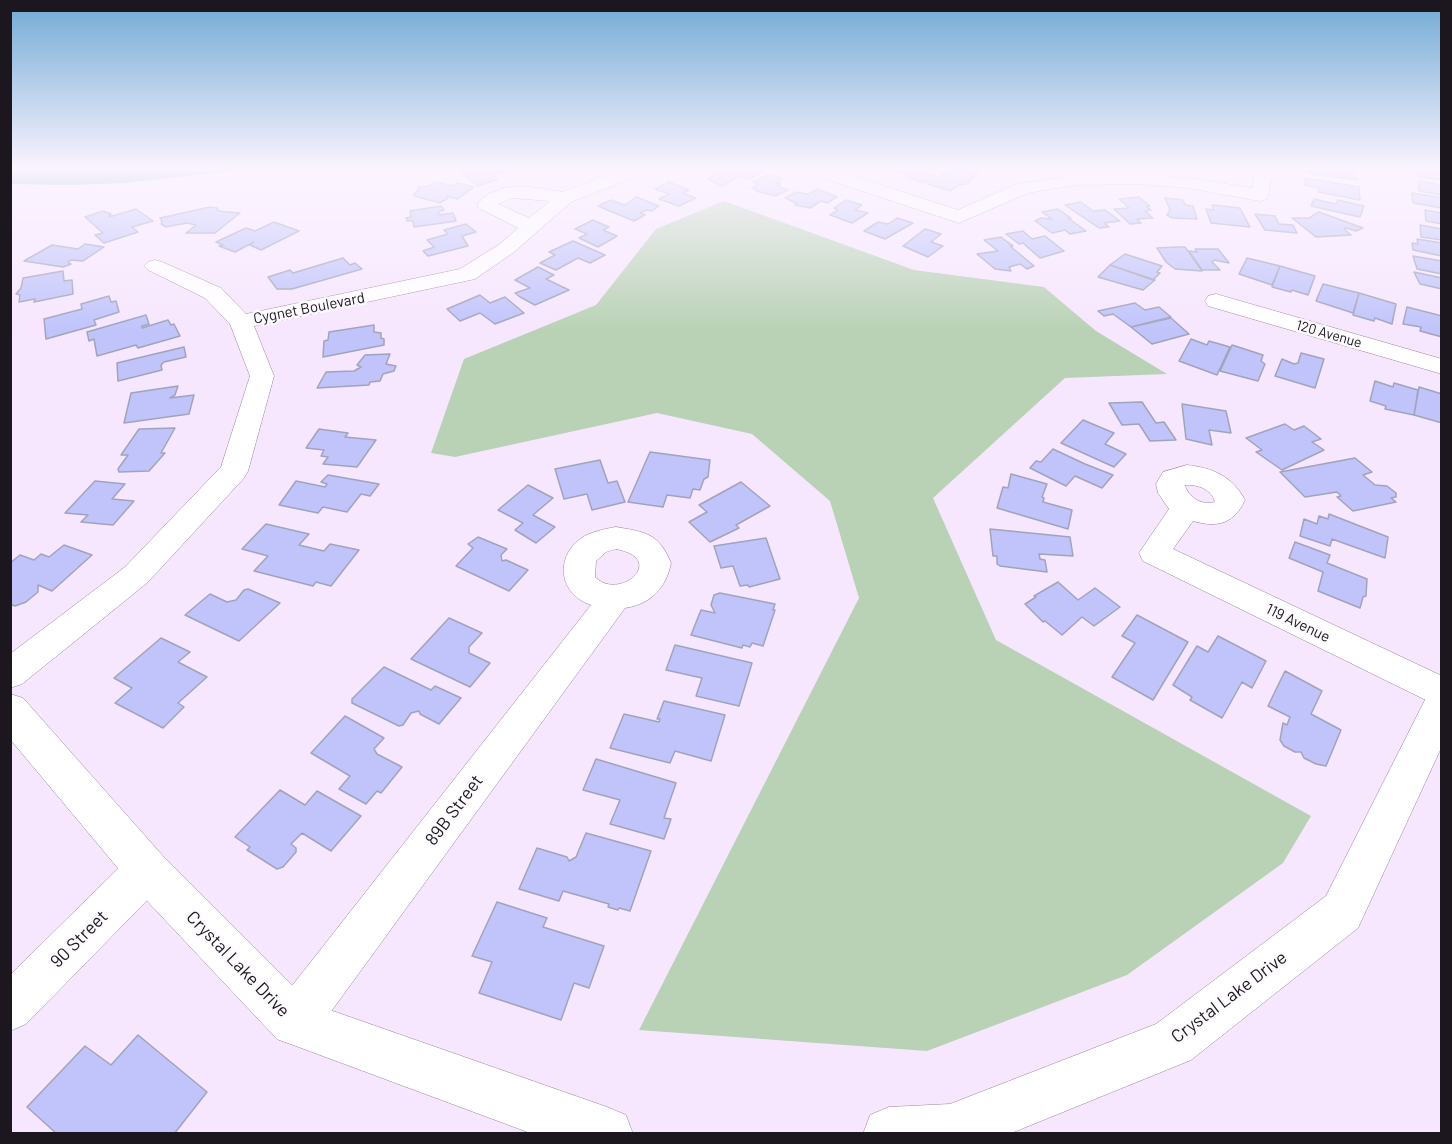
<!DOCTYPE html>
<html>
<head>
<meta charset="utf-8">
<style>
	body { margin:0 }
	#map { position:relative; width:1452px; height:1144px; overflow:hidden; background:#f7e7fe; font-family:Barlow,sans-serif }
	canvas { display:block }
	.frame { position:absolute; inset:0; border:12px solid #1c161e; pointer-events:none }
</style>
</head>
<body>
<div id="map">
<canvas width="1452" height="1144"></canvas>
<div class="frame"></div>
</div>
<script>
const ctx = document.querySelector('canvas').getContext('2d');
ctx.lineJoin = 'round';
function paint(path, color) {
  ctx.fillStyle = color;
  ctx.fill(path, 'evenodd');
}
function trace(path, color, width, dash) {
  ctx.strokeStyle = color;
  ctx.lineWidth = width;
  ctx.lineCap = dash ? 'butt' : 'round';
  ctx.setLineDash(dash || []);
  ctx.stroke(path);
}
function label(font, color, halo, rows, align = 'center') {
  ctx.font = font + ' Barlow,sans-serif';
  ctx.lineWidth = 5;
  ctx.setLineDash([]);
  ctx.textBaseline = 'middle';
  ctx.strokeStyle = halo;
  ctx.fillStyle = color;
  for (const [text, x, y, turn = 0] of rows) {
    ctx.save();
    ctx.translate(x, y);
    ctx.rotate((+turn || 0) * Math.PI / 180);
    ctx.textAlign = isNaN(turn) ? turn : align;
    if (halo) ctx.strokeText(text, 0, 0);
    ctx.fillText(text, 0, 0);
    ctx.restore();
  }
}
paint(new Path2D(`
	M724 201 914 270 1044 287 1096 331 1167 374 1065 378 933 498 996 640 1311 816 1283 863 1127 975 927 1051 639 1030 859 598 830 501 752 434 657 413 455 457 431 453 464 359 596 305 656 229Z`), '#b9d2b5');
paint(new Path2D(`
	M11 170H242L123 183 71 185 11 184Z`), '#5f9cb8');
const building = new Path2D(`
	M726 170 733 174 738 170 764 171 749 179 740 176 722 186 707 179 722 170Z
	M928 170 925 172 936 176 924 183 906 177 910 175 907 174 889 171Z
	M948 170H970L978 173 967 184 959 185 950 191 928 184Z
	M1307 170 1354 171 1358 180 1307 173Z
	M1417 170 1442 171V180L1417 176Z
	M460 171 461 170 510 171 492 175 498 179 478 186Z
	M769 174 782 179 776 183 781 184 778 186 788 190 775 196 756 191 757 189 752 188 759 184 753 182Z
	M1305 178 1359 187 1360 200 1318 192 1319 188 1305 185Z
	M1418 181 1442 185V195L1419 191Z
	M436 182 453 186 458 183 474 187 458 199 446 196 448 198 440 203 414 196V194L418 191V187L429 186Z
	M669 182 689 190 683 193 696 198 679 206 659 199 669 194 655 189Z
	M817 189 837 197 827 203 821 201 810 208 795 205 796 203 785 198 796 192 809 194Z
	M1412 193 1442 198V208L1413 203Z
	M636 197 659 206 652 211 647 210 640 213 645 215 634 221 598 206 611 200 625 205Z
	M1139 197 1150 206 1147 207 1151 210 1145 211 1153 218 1137 219 1141 223 1130 224 1114 209 1129 208 1119 199Z
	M1165 198 1183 200 1185 205 1193 206 1197 219 1172 218 1167 215 1170 210Z
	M1314 199 1336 204 1338 200 1364 206 1360 217 1311 206Z
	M846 200 862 205 855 210 868 213 852 223 830 215 838 210 834 208Z
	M1081 202 1093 211 1105 210 1120 221 1104 223 1109 227 1099 228 1065 205Z
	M1212 205 1240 208 1250 227 1211 223 1206 209 1214 210Z
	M441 206 444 210 438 212 439 215 453 213 456 221 414 227 413 221H407L406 218 411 217 410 211Z
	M210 207 217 208 219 211 240 213 215 233H186L196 225 187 223 166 227 161 224 162 222 160 218Z
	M136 209 153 221 132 227 138 232 104 243 95 235 103 233 85 217 103 211 111 214 109 217Z
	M1058 209 1071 218H1068L1086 231 1070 234 1065 230 1052 233 1035 221 1041 218 1052 219 1042 212Z
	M1425 210 1442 213V224L1426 221Z
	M1319 212 1363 228 1356 231 1346 228 1344 229 1351 235 1316 237 1292 218H1309Z
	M1255 214 1275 216 1279 224 1293 225 1297 233 1265 230Z
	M897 218 913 223 885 239 864 231 878 222 888 224Z
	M593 220 609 227 603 230 617 236 598 247 579 238 587 234 575 229Z
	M274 222 299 231 261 250 250 245 254 242 235 252 219 246 223 245 216 242 246 228 255 231Z
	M466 224 476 232 462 236 468 246 428 256 423 251 434 247 427 240 448 234 444 230Z
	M1420 225 1442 229V240L1421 237Z
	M925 229 941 234 931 242 943 246 928 257 903 246Z
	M1023 231 1032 239 1045 236 1064 251 1040 258 1023 243 1019 244 1006 234Z
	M1001 237 1013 246H1010L1034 266 1027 269 1020 264 1009 267 1011 271 995 269 977 254 998 251 984 240Z
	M1417 239 1442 243V256L1413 250 1412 243 1418 244Z
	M573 241 605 255 590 263 578 258 556 270 540 263 555 255 549 252Z
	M85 244 104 247 83 261 71 260 68 262 71 264 63 267 24 261 52 245 78 249Z
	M1178 247H1185L1202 271 1175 269 1166 262 1157 248Z
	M1195 249H1218L1229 263 1214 260 1212 262 1220 270H1202L1189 251 1197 252Z
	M1125 254 1162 266 1157 272 1160 273 1153 280 1110 265Z
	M1413 256 1442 261V274L1417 269Z
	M343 258 350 265 355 263 362 269 292 289H277L268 277 290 270 293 273Z
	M1247 258 1280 266 1272 285 1239 274Z
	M1110 265 1155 280 1143 290 1098 277Z
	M1280 266 1315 276 1308 295 1292 290 1291 292 1272 287Z
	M538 267 554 275 546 279 569 290 535 305 520 297 515 293 530 288 515 280Z
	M63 271 64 281 72 280 73 294 34 302 35 299 19 302 20 295 16 294 21 288 23 278Z
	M1414 272 1442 278V289L1420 284Z
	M1323 284 1359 293 1353 313 1316 301Z
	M1359 293 1396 304 1392 324 1375 318 1374 321 1353 315Z
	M480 295 490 303 505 297 524 313 495 324 480 313 460 321 447 309Z
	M109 296 111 302 116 301 119 312 94 320 96 325 46 339 44 319 82 309 81 304Z
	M1135 303 1145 310 1159 307 1171 317 1131 327 1113 314 1104 316 1098 311Z
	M1407 307 1442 316V337L1420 331 1421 327 1403 324Z
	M146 315 149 324 142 326V328L168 320 171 325 174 324 180 336 138 348 136 345 97 356 94 339 89 341 87 332Z
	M1171 318 1189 334 1152 344 1131 327Z
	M374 325V332L381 333V338L384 339V345L323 357 324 341 328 340 329 332Z
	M1191 339 1207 345 1209 341 1230 347 1217 375 1179 361Z
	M1232 345 1263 355 1261 361 1265 364 1258 381 1220 371Z
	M184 347 186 357 164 362 161 365 162 370 118 381 117 363Z
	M1301 353 1324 359 1315 388 1275 376 1282 359 1294 364 1298 363Z
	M390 354 386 364 396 366 394 371 383 374 380 381 370 382 369 385 317 388 326 372 354 371 361 367 357 365 365 355Z
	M1375 381 1393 387 1394 383 1418 390 1414 415 1385 409 1386 406 1370 401Z
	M178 386 175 395 170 398 194 395 189 414 124 423 131 393Z
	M1419 387 1442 394V423L1414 415Z
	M1142 402 1156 423 1164 422 1176 440 1150 441 1139 424 1122 425 1109 403Z
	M1182 404 1226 411 1231 433 1209 430 1212 445 1186 439Z
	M1083 420 1114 433 1105 444 1126 454 1114 467 1061 443Z
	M1285 424 1294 430 1304 426 1321 439 1312 442 1324 450 1282 470 1256 452 1262 450 1246 438Z
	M175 428 161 453H165L149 471 119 472 118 469 128 455H121L139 429Z
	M319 429 348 433 345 437 376 440 357 467 323 464 328 457 321 456 324 450 306 448Z
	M1053 449 1085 464 1113 475 1102 488 1075 476 1066 486 1030 468 1036 461 1041 462Z
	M650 452 710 460 708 477 704 479 700 490 693 489 690 498 667 495 663 507 628 502Z
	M1355 458 1372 472 1363 475 1375 485 1387 486 1396 493V497L1391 498 1396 502 1353 511 1337 497 1341 496 1337 492 1305 497 1280 472Z
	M600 460 608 483 617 481 625 502 592 510 587 494 564 499 555 469Z
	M1011 474 1047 484 1042 497 1044 498 1043 502 1072 510 1068 529 997 508 1003 487 1008 488Z
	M328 475 379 484 370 496 361 494 347 512 323 507 318 513 279 505 296 481 325 487 327 484 321 482Z
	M95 481 125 484 112 499 134 501 113 525 81 522 88 515 65 513Z
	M741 482 770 506 736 525 739 528 710 542 689 522 707 512 699 505Z
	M528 485 553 498 533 515 555 527 536 543 515 530 523 523 498 510Z
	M1329 514 1388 537 1385 558 1332 539 1330 546 1300 536 1304 519 1317 524 1319 516 1328 519Z
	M266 524 309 534 299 545 324 551 330 544 359 550 331 586 316 582 313 586 254 571 268 556 242 549Z
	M990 529 1070 537 1073 556 1039 554 1040 559 1045 560 1047 572 1000 566 997 564V556H993Z
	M478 537 507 549 501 555 502 561 506 560 528 570 509 591 456 566 473 548 468 544Z
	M766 538 780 579 749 587 748 585 740 586 733 566 721 568 714 546Z
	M1295 542 1330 555 1327 563 1367 579 1366 596 1363 597 1360 608 1318 591 1323 572 1289 558Z
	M64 545 92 555 52 591 38 585V592L26 602 15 606 10 604V563L20 555 34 560 41 554 49 557Z
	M1058 582 1078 600 1095 588 1120 607 1094 626 1082 617 1062 635 1045 621 1043 622 1025 604 1036 597 1034 596Z
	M248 589 280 603 239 641 185 615 210 594 227 602 236 600 244 590Z
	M720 593 775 604 773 610H775L763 646 752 643 750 647 743 645 742 648 691 635 701 610 715 613 711 605 714 595Z
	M1137 615 1188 642 1153 700 1112 677 1135 643 1122 636Z
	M449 618 482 633 469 647V653L490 663 470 687 411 659Z
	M1218 636 1266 661 1252 688 1242 682 1222 718 1190 700 1192 697 1173 685 1197 646 1208 652Z
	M161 638 190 652 178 662 207 677 178 703 184 707 163 728 115 703 132 688 114 678Z
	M675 645 752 663 739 706 696 696 702 678 666 670Z
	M384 667 431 690 435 686 461 698 439 724 420 714 419 711 411 713 403 725 399 726 352 703V699Z
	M1285 671 1322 691 1311 714 1341 730 1326 766 1316 764 1304 758 1301 752H1295L1284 746 1280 740 1283 723 1287 725 1290 717 1268 706Z
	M664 701 725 715 711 761 675 751 670 763 610 748 624 714 659 722 660 719H657Z
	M345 716 384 738 374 749 377 754 402 767 381 793 377 791 366 804 339 789 350 776 311 753Z
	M596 759 676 783 664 818 671 819 664 839 610 824 620 800 583 790Z
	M280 790 305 805 317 791 361 816 331 851 302 833 291 844 296 848V852L283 867 277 869 247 850 250 847 235 837Z
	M586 833 651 851 630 911 619 908 618 910 608 907 609 904 563 891 559 901 519 889 537 848 567 857 569 861 576 857Z
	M497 902 547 918 543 927 604 946 589 988 574 983 561 1020 479 993 492 962 472 956Z
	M138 1035 207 1092 174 1134H57L27 1107 85 1046 111 1065Z`);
paint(building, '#c0c4fb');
trace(building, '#a1a3bb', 1.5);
const minor = new Path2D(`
	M620 170H646L643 174 571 202 514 252 475 279 254 326 274 376 248 471 244 478 147 583 22 684 10 688V654L125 567 221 467 250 376 230 324 205 298 148 270 144 266 148 262 155 260 162 262 221 288 246 314 460 269 500 244 518 228 479 208 477 204 488 194 504 188 524 186 563 192ZM513 198 550 201 529 218 498 204Z
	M807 170H835L958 210 1017 184 1074 175 1137 174 1189 178 1252 188 1256 170H1274L1267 199 1260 201 1189 188 1137 184 1074 185 1028 193 959 223 810 174Z
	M1216 294 1442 359V374L1208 306 1205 301 1208 296Z
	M1187 465C1213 468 1232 476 1245 500 1234 524 1217 528 1193 521L1173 549 1442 676V708L1143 561 1139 553 1169 509 1158 493 1156 484 1163 472ZM1185 485C1197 484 1212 489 1215 502 1203 506 1188 498 1185 485Z
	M616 527C645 532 659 533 671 563 666 588 651 604 625 608L311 1039 294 1045 277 1039 271 1022 277 1005 591 605C560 595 554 559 580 539 590 532 604 529 616 527ZM616 549C669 559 619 602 595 577L596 561 606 552Z
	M147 849 162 855 168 870 162 885 26 1024 10 1031V975L132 855Z`);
const tertiary = new Path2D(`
	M1442 688V746L1358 928 1191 1060 1009 1134H863L870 1115 889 1107 950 1104 1156 1024 1326 896 1429 692Z
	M10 694 23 698 162 855 310 1003 607 1107 626 1115 633 1134H533L277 1039 132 885 10 739Z`);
trace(minor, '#95879b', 1);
trace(tertiary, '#95879b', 1);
paint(minor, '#fff');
paint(tertiary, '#fff');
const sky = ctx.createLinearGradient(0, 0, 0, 331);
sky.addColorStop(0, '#71aad5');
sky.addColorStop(0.51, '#fbf4ff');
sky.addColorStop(1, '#fbf4ff00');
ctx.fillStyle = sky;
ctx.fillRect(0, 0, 1452, 331);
label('14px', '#1c161e', '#fdfafe', [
	["120 Avenue",1329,334,16]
]);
label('15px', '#1c161e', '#fdfafe', [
	["Cygnet Boulevard",309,308,-11],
	["119 Avenue",1298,623,26]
]);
label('18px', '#1c161e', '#fdfafe', [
	["89B Street",454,810,-53],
	["90 Street",79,939,-45],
	["Crystal Lake Drive",238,964,46],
	["Crystal Lake Drive",1229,997,-37]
]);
</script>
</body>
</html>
